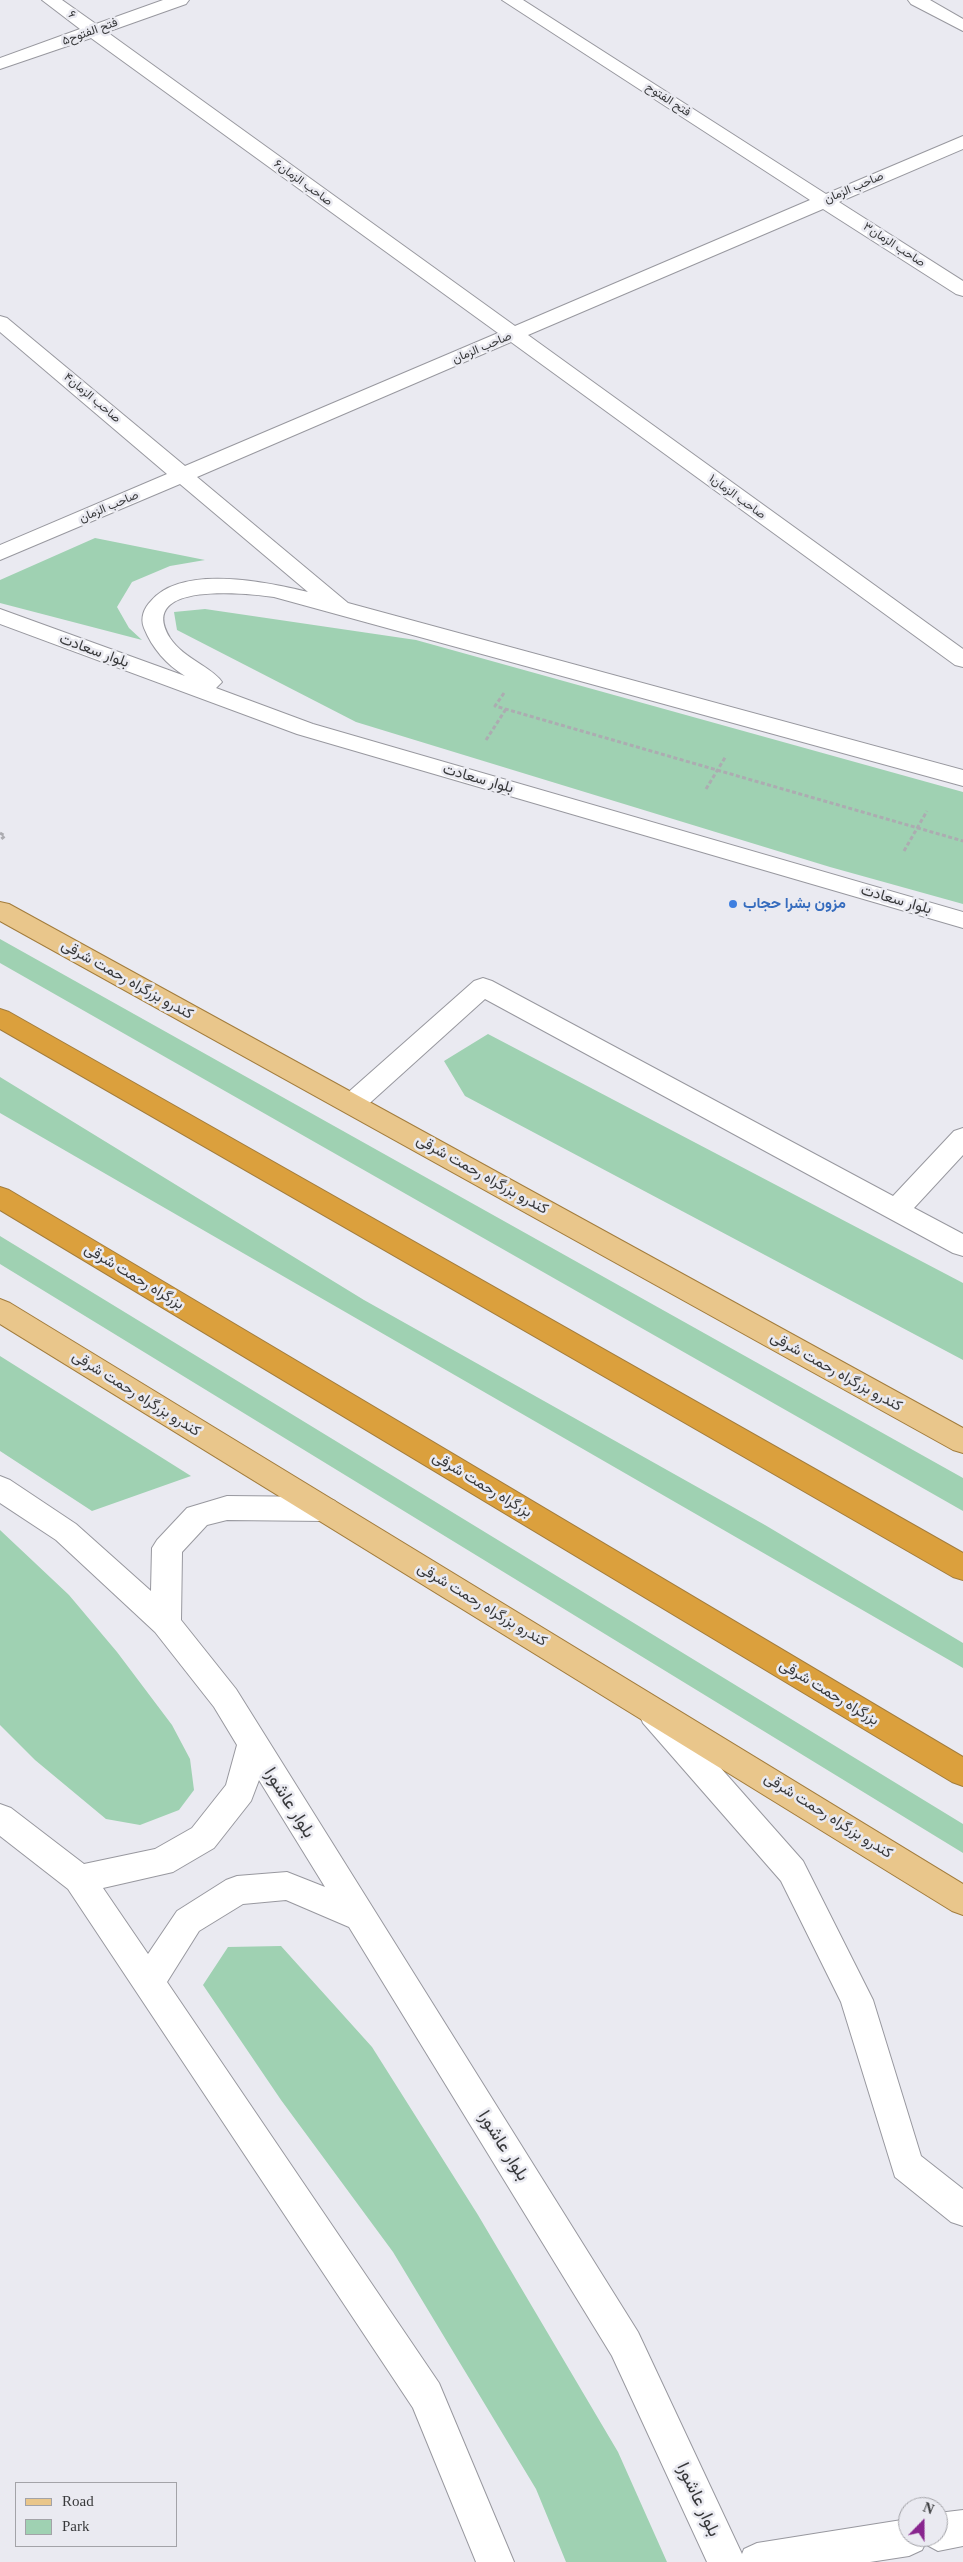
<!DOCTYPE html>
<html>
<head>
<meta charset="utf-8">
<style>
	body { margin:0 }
	#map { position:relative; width:963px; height:2562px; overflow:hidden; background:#eaeaf1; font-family:"Times New Roman",serif }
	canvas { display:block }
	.legend { position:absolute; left:15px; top:2482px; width:162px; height:65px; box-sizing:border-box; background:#eaeaf1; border:1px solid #a3a3a8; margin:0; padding:6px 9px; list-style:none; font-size:15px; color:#38393b }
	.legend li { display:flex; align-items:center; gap:10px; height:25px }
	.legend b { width:25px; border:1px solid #a3a3a8 }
	.north { position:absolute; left:898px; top:2497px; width:50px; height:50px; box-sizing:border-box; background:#eaeaf1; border:1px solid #a3a3a8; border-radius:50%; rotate:22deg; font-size:14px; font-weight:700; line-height:20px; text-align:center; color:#38393b }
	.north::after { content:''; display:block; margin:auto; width:18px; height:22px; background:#88258e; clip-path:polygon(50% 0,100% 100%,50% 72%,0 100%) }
</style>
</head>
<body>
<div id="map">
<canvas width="963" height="2562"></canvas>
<ul class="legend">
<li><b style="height:6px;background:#e9c68b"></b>Road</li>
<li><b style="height:14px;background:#9fd1b2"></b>Park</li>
</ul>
<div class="north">N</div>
</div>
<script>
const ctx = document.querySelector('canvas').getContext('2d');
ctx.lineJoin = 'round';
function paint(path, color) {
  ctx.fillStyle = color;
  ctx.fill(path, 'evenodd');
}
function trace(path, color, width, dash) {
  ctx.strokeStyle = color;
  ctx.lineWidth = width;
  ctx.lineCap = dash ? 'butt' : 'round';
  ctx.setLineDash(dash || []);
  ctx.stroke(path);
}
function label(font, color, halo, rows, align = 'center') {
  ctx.font = font + ' "Times New Roman",Vazirmatn,serif';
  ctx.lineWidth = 5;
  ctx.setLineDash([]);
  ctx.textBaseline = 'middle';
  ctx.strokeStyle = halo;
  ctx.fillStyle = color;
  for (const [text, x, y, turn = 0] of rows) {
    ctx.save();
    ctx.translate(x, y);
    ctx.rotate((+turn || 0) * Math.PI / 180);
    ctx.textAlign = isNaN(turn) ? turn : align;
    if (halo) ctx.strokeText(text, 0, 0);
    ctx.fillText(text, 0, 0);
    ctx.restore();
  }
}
paint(new Path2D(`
	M95 538 205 560 170 566 132 582 117 607 129 628 142 640 0 603V580Z
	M205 609 416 640 963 792V904L830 867 356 722 177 630 174 612Z
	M0 939 963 1478V1511L0 963Z
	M488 1034 963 1283V1360L465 1096 444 1061Z
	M0 1077 364 1300 765 1525 963 1643V1668L0 1113Z
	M0 1236 963 1824V1853L0 1264Z
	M0 1356 191 1476 92 1511 0 1451Z
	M0 1530 69 1595 117 1652 172 1725 190 1759 194 1790 179 1810 140 1825 106 1819 35 1760 0 1725Z
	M281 1946 372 2047 478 2215 618 2452 667 2562H566L536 2489 393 2252 281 2100 203 1985 228 1947Z`), '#9fd1b2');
const minor = new Path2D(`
	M42 0H62L96 24 163 0H189L186 4 107 32 515 326 810 200 502 0H523L826 194 963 136V149L839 202 963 281V296L956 294 823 209 528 335 963 649V667L955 665 511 342 197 477 348 603 963 770V786L274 597C248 593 135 581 170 638 184 659 212 667 222 682L216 688 313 724 963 912V928L297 734 0 624V609L185 676C167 665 152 648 144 628 140 618 144 608 151 601 182 564 267 582 308 592L180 484 0 560V545L167 474 0 332V316L7 318 185 466 498 333 91 38 0 69V58L80 29Z
	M908 0H930L963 19V31L911 4Z
	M483 978 492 981 893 1196 954 1131 963 1128V1155L914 1208 963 1234V1256L953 1253 485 999 362 1110 353 1112 344 1110 340 1103 344 1096 474 981Z
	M0 1476 10 1480 76 1524 151 1591 152 1548 157 1540 187 1508 227 1496 325 1497 335 1501 340 1509 335 1517 325 1521 227 1520 207 1525 182 1552 181 1620 236 1689 638 2332 742 2554 744 2549 757 2543 908 2519V2537H938V2513L963 2510V2546L938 2551 925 2544 922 2550 909 2556 870 2562H707L612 2356 349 1927 286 1900 243 1904 199 1931 167 1982 439 2383 514 2562H476L413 2408 68 1889 0 1836V1804L11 1808 84 1864 155 1849 192 1828 226 1785 237 1745 214 1707 155 1632 56 1540 0 1503ZM259 1780 325 1887 287 1872 237 1876 226 1880 177 1911 148 1954 103 1888 173 1872 214 1848 251 1801Z
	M654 1701 665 1705 803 1861 873 2000 921 2156 963 2189V2226L951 2222 895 2177 841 2002 781 1881 643 1723 639 1714 643 1705Z`);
const major = new Path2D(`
	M0 902 9 904 963 1428V1453L953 1450 0 921Z
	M0 1299 10 1303 963 1884V1915L952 1911 0 1324Z`);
const highway = new Path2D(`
	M0 1009 9 1012 963 1553V1580L953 1577 0 1029Z
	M0 1187 9 1190 963 1757V1786L952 1782 0 1210Z`);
trace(minor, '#98989f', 2);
trace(major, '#a27c3c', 2);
trace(highway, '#a27c3c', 2);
trace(new Path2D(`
	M504 693 495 706 963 841
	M486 740 506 709
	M706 789 726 756
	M0 833 5 836 0 840
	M904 851 927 811`), '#acacb1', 3, [4, 2.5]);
paint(minor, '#fff');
paint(major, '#e9c68b');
paint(highway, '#dba03d');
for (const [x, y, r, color] of [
	[733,904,5,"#3f7fe0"]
]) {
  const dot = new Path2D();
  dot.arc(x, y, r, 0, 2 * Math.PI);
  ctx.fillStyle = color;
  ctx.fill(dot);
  trace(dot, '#eaeaf1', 2);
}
label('12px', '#38393b', '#eaeaf1', [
	["۶",72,15,35],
	["فتح الفتوح۵",90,32,-20],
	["فتح الفتوح",668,100,33],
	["صاحب الزمان۶",303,183,36],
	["صاحب الزمان",854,188,-23],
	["صاحب الزمان۳",894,245,33],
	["صاحب الزمان",482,348,-23],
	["صاحب الزمان۴",92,398,40],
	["صاحب الزمان۱",737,497,36],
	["صاحب الزمان",109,507,-23]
]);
label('15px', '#38393b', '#eaeaf1', [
	["بلوار سعادت",94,651,20],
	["بلوار سعادت",478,779,16],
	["بلوار سعادت",896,900,16],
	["کندرو بزرگراه رحمت شرقی",127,980,29],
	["کندرو بزرگراه رحمت شرقی",482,1175,29],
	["بزرگراه رحمت شرقی",134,1277,31],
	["کندرو بزرگراه رحمت شرقی",836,1372,29],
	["کندرو بزرگراه رحمت شرقی",136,1394,32],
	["بزرگراه رحمت شرقی",482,1485,31],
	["کندرو بزرگراه رحمت شرقی",482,1605,31],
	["بزرگراه رحمت شرقی",829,1693,31],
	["کندرو بزرگراه رحمت شرقی",828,1816,32]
]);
label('bold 15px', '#366cbe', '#eaeaf1', [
	["مزون بشرا حجاب",743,904]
], 'left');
label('18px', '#38393b', '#eaeaf1', [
	["بلوار عاشورا",289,1803,58],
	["بلوار عاشورا",503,2146,58],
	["بلوار عاشورا",698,2500,65]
]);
</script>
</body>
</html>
